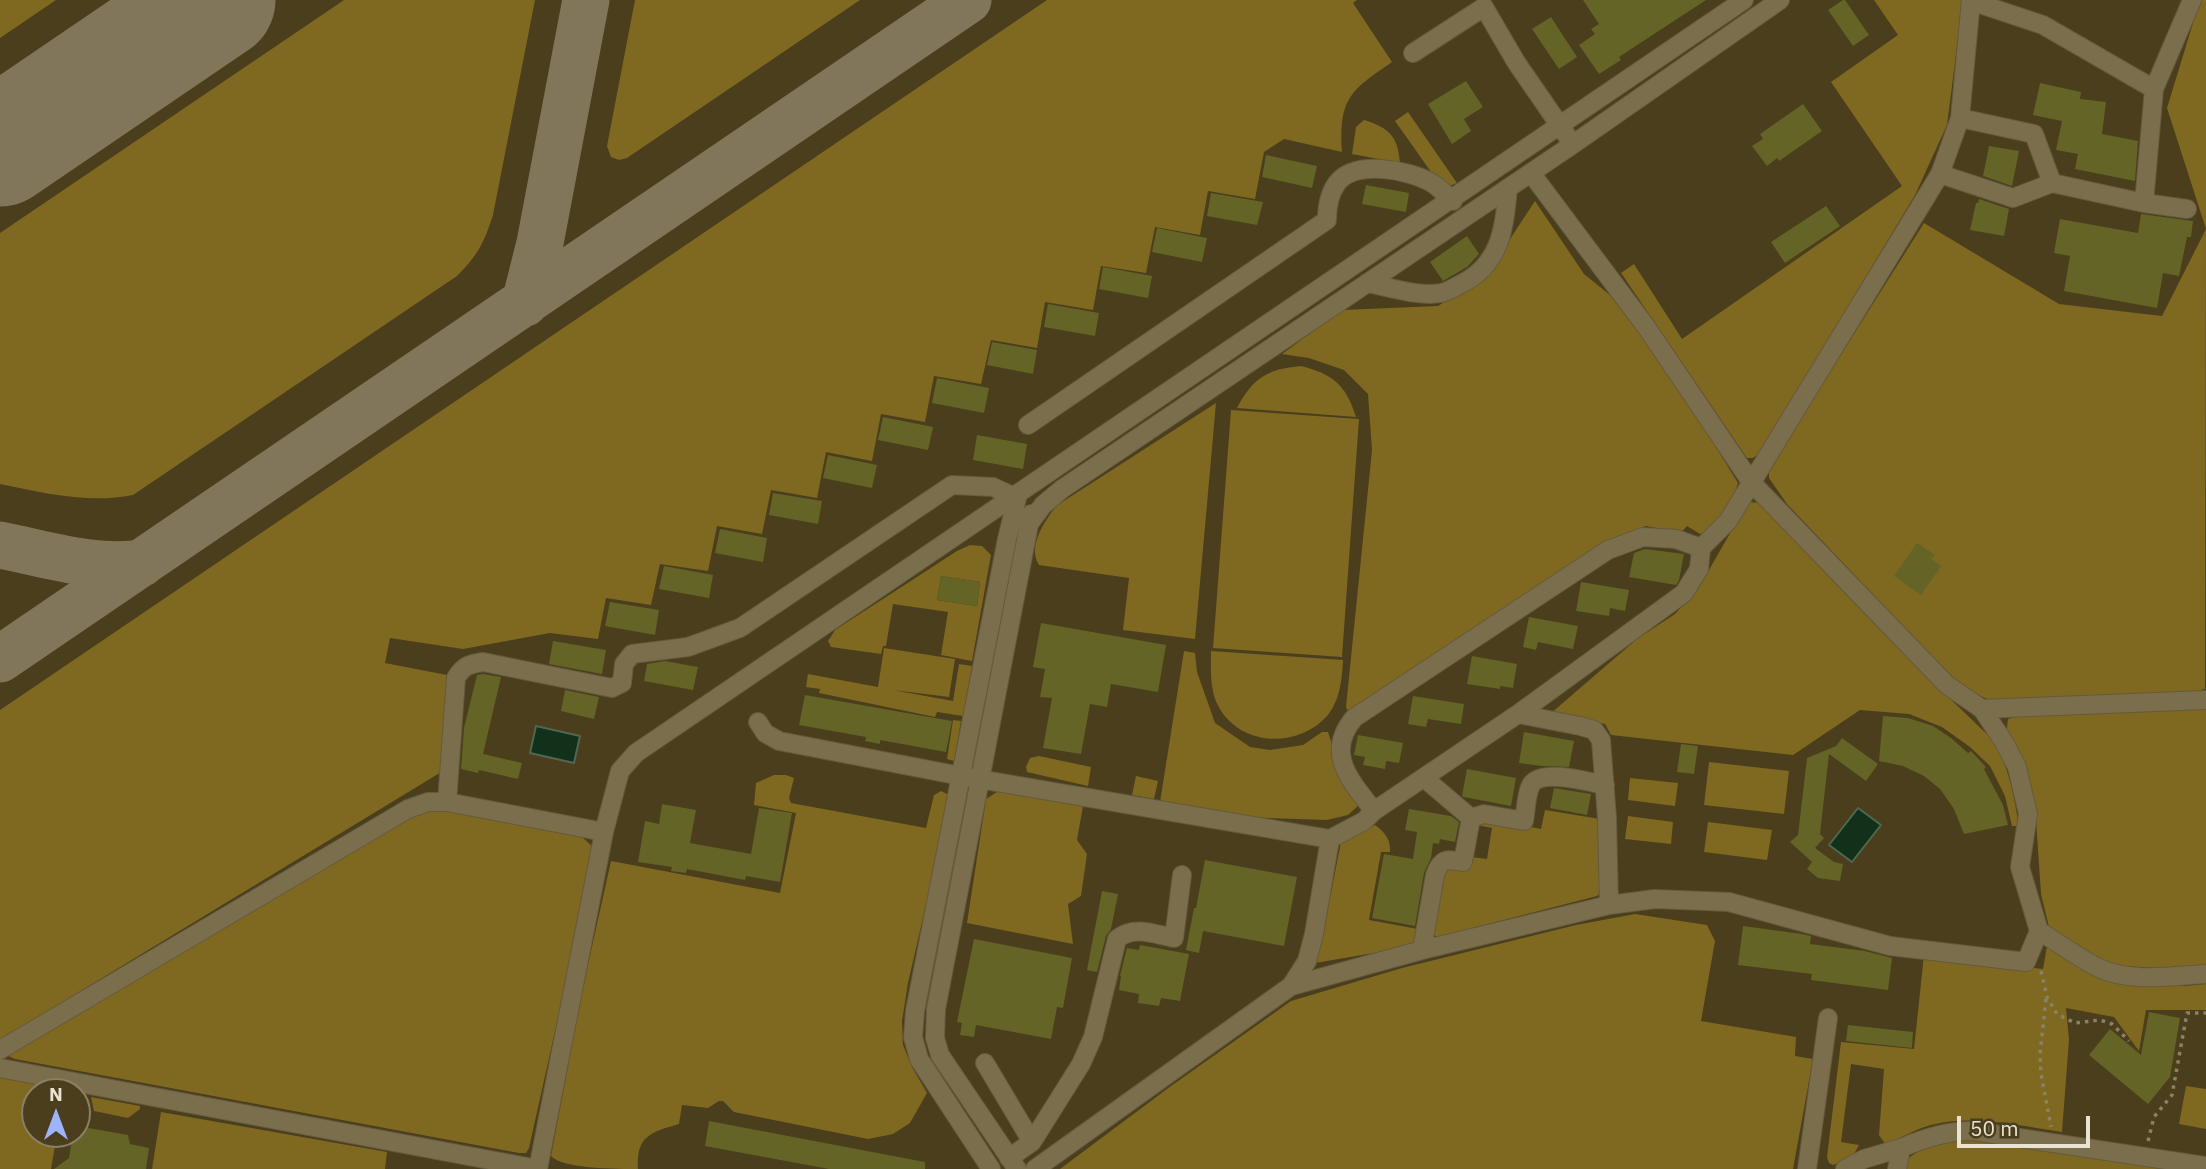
<!DOCTYPE html>
<html>
<head>
<meta charset="utf-8">
<style>
	body { margin:0 }
	#map { position:relative; width:2206px; height:1169px; overflow:hidden; background:#4a3e1d; font-family:"IBM Plex Sans",sans-serif }
	canvas { display:block }
	.north { position:absolute; left:21px; top:1078px; width:70px; height:70px; box-sizing:border-box; background:#4a3e1d; border:2px solid #8a8065; border-radius:50%; rotate:0deg; font-size:19px; font-weight:700; line-height:28px; text-align:center; color:#eae3d1 }
	.north::after { content:''; display:block; margin:auto; width:24px; height:32px; background:#9db4fd; clip-path:polygon(50% 0,100% 100%,50% 72%,0 100%) }
	.scale { position:absolute; left:1957px; top:1116px; width:133px; height:32px; box-sizing:border-box; border:4px solid #eae3d1; border-top:0; padding-left:9px; font-size:21px; line-height:24px; white-space:nowrap; color:#eae3d1; -webkit-text-stroke:5px #4a3e1d; paint-order:stroke }
</style>
</head>
<body>
<div id="map">
<canvas width="2206" height="1169"></canvas>
<div class="north">N</div>
<div class="scale">50 m</div>
</div>
<script>
const ctx = document.querySelector('canvas').getContext('2d');
ctx.lineJoin = 'round';
function paint(path, color) {
  ctx.fillStyle = color;
  ctx.fill(path, 'evenodd');
}
function trace(path, color, width, dash) {
  ctx.strokeStyle = color;
  ctx.lineWidth = width;
  ctx.lineCap = dash ? 'butt' : 'round';
  ctx.setLineDash(dash || []);
  ctx.stroke(path);
}
paint(new Path2D(`
	M0 0H56L0 38Z
	M344 0H535L493 215C484 243 478 255 457 276L133 495C89 504 44 493 0 484V233Z
	M635 0H860L627 158 619 160 611 157 607 146Z
	M1047 0H1357L1353 3 1392 62C1350 91 1339 98 1342 152L1284 139 1264 152 1255 199 1208 191 1200 235 1155 227 1146 273 1101 266 1093 310 1045 302 1037 348 991 340 981 384 934 376 925 422 881 414 872 461 826 452 817 498 771 490 762 534 717 526 708 571 660 564 651 605 606 598 598 639 550 633 463 649 390 638 385 663 447 675 443 771 0 1040V710Z
	M1874 0H1963L1947 125 1915 195 1760 453 1753 458H1747L1621 273 1634 264 1682 339 1902 186 1831 82 1898 35Z
	M2200 0H2206V229L2167 108Z
	M1408 112 1457 183 1447 187 1441 186 1395 121Z
	M1364 120C1390 128 1398 137 1400 163L1352 154 1356 127Z
	M1535 201 1584 274 1610 295 1671 374 1738 483C1731 504 1722 526 1700 534L1687 526 1681 533 1646 526 1602 545 1348 711 1346 707 1372 450 1368 394 1344 370 1309 358 1282 354 1342 310 1438 306 1487 274Z
	M1924 223 2059 304 2162 316 2206 229 2205 689 2189 693 1994 702 1962 688 1787 504 1769 478V468Z
	M1301 366C1333 374 1346 385 1356 417L1237 408C1253 378 1267 369 1301 366Z
	M1216 403 1195 639 1123 630 1129 578 1039 565C1027 546 1045 521 1056 506Z
	M1231 410 1359 419 1342 657 1213 648Z
	M1748 502 1761 503 1786 524 1912 662 1992 739C2009 765 2014 796 2019 826H2012L2005 796 1990 766 1970 747 1942 727 1909 714 1860 710 1793 755 1611 735 1605 724 1550 714 1637 639 1675 614 1698 589Z
	M970 545 982 546 991 555 972 661 941 655 948 612 893 604 886 646H883L881 654 831 647 828 641 835 630 957 551ZM941 576 980 582 977 606 937 600Z
	M884 648 955 659 949 697 893 690 953 701 959 664 972 666 963 716 937 712 935 717 819 693 820 689 806 687 808 674 878 687Z
	M1184 651 1195 653 1197 672 1215 723 1250 747 1270 750 1303 745 1322 732H1328L1331 741V755L1359 805 1348 815 1327 820 1267 818 1223 814 1160 802Z
	M1211 651 1343 660C1342 679 1340 701 1327 716 1296 751 1233 746 1215 699 1210 684 1211 668 1211 651Z
	M2206 708V968L2192 969 2114 966 2083 951 2050 931 2041 894 2036 820 2015 754 2006 736 2008 719 2028 713Z
	M953 720 961 721 954 761 947 759Z
	M1039 756 1091 767 1088 786 1027 772 1026 767 1030 758Z
	M1709 762 1789 771 1784 814 1704 805Z
	M774 775H786L794 778 789 798 791 803 926 828 934 795 941 791 949 795 950 801 908 983 902 1021 903 1045 912 1067 927 1093 910 1123 893 1134 868 1139 734 1112 723 1101H719L708 1108 682 1105 679 1124C651 1132 636 1136 638 1169 619 1169 562 1169 551 1156L581 996 611 861 780 893 796 813 754 805 756 783Z
	M1136 776 1158 781 1154 799 1132 795Z
	M1630 778 1678 783 1675 806 1628 800Z
	M1000 790 1083 806 1077 840 1087 854 1081 896 1068 904 1073 944 967 923 986 799Z
	M434 809 581 836 592 846 594 856 529 1148 526 1153H519L15 1059 8 1056 15 1050 397 823Z
	M1545 810 1600 819 1601 892 1597 896 1438 937 1433 935 1444 868 1471 857 1487 859 1492 828 1477 825 1484 818 1541 829Z
	M1628 816 1673 822 1671 844 1625 839Z
	M1708 822 1772 830 1767 860 1704 852Z
	M1375 825C1385 832 1391 840 1390 852H1381L1369 920 1418 929 1415 946 1315 963 1320 948 1341 842Z
	M1635 914 1707 925 1715 941 1701 1021 1796 1037 1795 1056 1813 1059 1793 1169H1060L1171 1086 1291 1001 1402 968 1576 925Z
	M2047 946 2129 984 2185 986 2206 984V1010H2146L2139 1051 2114 1017 2066 1008 2069 1040 2062 1132C2021 1126 1973 1114 1931 1125 1916 1129 1900 1138 1886 1145L1879 1135 1884 1069 1851 1064 1841 1142 1859 1145 1851 1159 1833 1165 1829 1163 1827 1157 1841 1042 1914 1049 1924 955 2043 969Z
	M0 1078 69 1090V1092H35V1134H57L51 1169H0Z
	M2186 1086 2206 1089V1129L2179 1124Z
	M91 1097 140 1106V1109L128 1118 94 1111Z
	M161 1112 387 1152 385 1169H152Z
	M1970 1139 2200 1169H1905L1907 1159C1928 1144 1944 1140 1970 1139Z`), '#7f6820');
const water = new Path2D(`
	M536 726 580 736 574 763 530 753Z
	M1858 808 1881 825 1852 862 1829 845Z`);
paint(water, '#11311a');
trace(water, '#526651', 2);
trace(new Path2D(`
	M525 303 540 243 586 0
	M0 545C46 554 95 570 142 563
	M0 659 968 0`), '#81765a', 47);
trace(new Path2D(`
	M0 147 216 0`), '#81765a', 119);
paint(new Path2D(`
	M1583 0H1706L1619 57 1621 60 1599 74 1579 45 1595 34 1591 29 1599 24Z
	M1843 0H1845L1869 35 1853 46 1828 10Z
	M1551 17 1577 57 1559 69 1532 29Z
	M1466 81 1483 107 1464 119 1471 131 1452 144 1428 104Z
	M2040 83 2081 92 2080 99 2106 102 2102 134 2138 141 2135 181 2075 169 2078 154 2056 150 2062 121 2033 115Z
	M1803 104 1822 131 1779 161 1777 158 1767 166 1752 146 1763 139 1760 134Z
	M1989 146 2019 151 2012 186 1983 176Z
	M1266 155 1317 166 1312 188 1262 177Z
	M1366 185 1409 193 1406 212 1362 204Z
	M1211 193 1263 202 1257 225 1207 216Z
	M1979 199 2009 209 2004 236 1970 230 1976 203H1978Z
	M1826 206 1840 226 1785 263 1771 242Z
	M2141 214 2193 221 2191 237H2187L2179 276 2163 273 2157 308 2064 291 2070 256 2054 253 2060 219 2138 233Z
	M1157 228 1207 238 1202 262 1152 252Z
	M1467 236 1479 254 1467 267 1443 281 1430 262Z
	M1103 267 1152 276 1148 298 1099 289Z
	M1048 304 1099 313 1095 336 1044 327Z
	M992 342 1037 350 1033 374 987 365Z
	M937 378 989 388 984 413 932 403Z
	M883 417 933 427 928 450 878 440Z
	M977 435 1027 444 1023 469 973 460Z
	M828 455 877 465 872 488 823 478Z
	M773 493 822 501 818 524 769 515Z
	M720 529 767 538 763 562 715 553Z
	M1917 543 1935 555 1931 559 1941 566 1921 595 1894 576Z
	M1645 549 1684 554 1679 580 1676 585 1629 577 1634 553Z
	M664 566 713 575 709 598 659 589Z
	M941 576 980 582 977 606 937 600Z
	M1581 582 1629 590 1625 611 1610 608 1609 616 1576 611Z
	M610 602 659 610 655 635 605 626Z
	M1529 617 1578 626 1573 649 1538 642 1536 650 1523 647Z
	M1041 623 1166 645 1158 692 1111 684 1107 707 1090 704 1081 754 1043 748 1052 698 1040 697 1045 669 1033 667Z
	M553 641 606 650 602 674 549 664Z
	M1472 656 1517 664 1513 688 1500 686V689L1467 684Z
	M665 661 698 667 693 690 644 681 647 664Z
	M483 674 501 677 483 754 522 763 518 779 479 770 478 773 461 769 464 728 477 675Z
	M565 690 599 697 594 719 561 711Z
	M805 695 952 721 946 752 880 740V744L865 741 866 737 799 725Z
	M1413 696 1464 704 1461 724 1428 719 1426 727 1408 724Z
	M1883 716 1908 718 1933 726 1951 738 1968 753 1971 751 1986 767 1984 769 2003 805 2008 825 1964 834 1954 809 1940 789 1924 776 1903 766 1879 761Z
	M1524 732 1574 741 1569 767 1542 766 1519 763Z
	M1358 735 1403 743 1399 763 1386 761 1385 769 1363 765 1365 757 1354 755Z
	M1842 738 1878 764 1866 781 1829 754 1820 834 1824 838 1815 848 1834 862 1843 864 1840 881 1818 878 1807 869 1812 862 1790 842 1798 835 1807 758 1836 746Z
	M1681 744 1698 746 1694 774 1677 772Z
	M1467 769 1516 778 1511 806 1464 797 1462 796Z
	M1554 788 1591 794 1587 815 1550 808Z
	M662 804 696 810 690 843 751 854 759 808 792 813 780 882 746 876 745 880 687 869 686 873 671 871 672 867 638 862 645 821 659 824Z
	M1409 809 1451 816 1459 822 1455 842 1440 839 1439 844 1433 843 1431 858 1424 873 1415 926 1372 918 1384 854 1413 859 1417 832 1405 830Z
	M1205 860 1297 877 1284 946 1203 931 1199 953 1186 950 1194 908H1196Z
	M1102 891 1118 894 1111 929 1106 936 1097 972 1087 970Z
	M1743 926 1802 934 1811 936 1810 944 1865 951 1892 958 1888 990 1811 980 1812 974 1738 965Z
	M974 939 1072 958 1063 1008 1057 1007 1051 1039 976 1025 974 1037 960 1035 962 1023 957 1022Z
	M1140 945 1189 954 1180 1001 1161 998 1159 1006 1138 1003 1139 994 1119 990 1121 976H1120L1127 948 1139 950Z
	M2149 1012 2180 1018 2170 1077 2148 1104 2089 1055 2110 1029 2141 1055Z
	M1848 1025 1913 1032 1912 1048 1846 1041Z
	M709 1121 925 1162V1169H829L705 1146Z
	M77 1126 128 1135 130 1144 149 1148 146 1169H54L69 1158 73 1134H77Z`), '#636425');
const minor = new Path2D(`
	M1971 1 2043 25 2154 89
	M1413 53 1484 7 1516 62 1567 136
	M1960 118 2034 134 2052 183 2144 203 2187 209
	M1531 173 1647 328 1751 482 1947 685 1982 709 2206 700
	M1940 174 2013 198 2052 183
	M2144 203 2154 89 2192 0
	M1367 283C1388 287 1419 297 1441 293 1448 292 1455 287 1461 284 1501 264 1504 229 1508 188
	M1028 425 1327 220C1327 206 1329 194 1337 183 1356 159 1409 170 1432 183 1440 188 1446 195 1453 201
	M1029 524 1043 505 1062 489 1572 145 1780 0
	M1518 714 1580 726 1594 730 1601 740 1607 818 1609 905
	M758 722 765 733 779 741 961 776 1330 839 1364 821 1374 811 1518 714 1684 593 1699 569 1701 548 1728 521 1940 174 1960 118 1971 0
	M1424 778 1471 818
	M447 802 456 678C463 666 469 664 483 662L612 688 622 683 624 664 632 654 688 647 740 628 952 485 993 487 1017 498 1007 539 915 1011 913 1037 919 1059 991 1169
	M1374 811C1351 781 1324 754 1354 718L1608 550 1643 537 1676 539 1701 548
	M2039 931C2059 943 2078 958 2099 968 2131 983 2172 976 2206 974
	M1422 950 1435 875C1441 858 1446 859 1463 862L1471 818 1484 814 1524 821C1526 810 1526 797 1530 787 1538 767 1588 782 1605 785
	M1291 986 1422 950 1609 905 1655 899 1729 902 1890 946 2026 962 2039 931 2020 867 2028 814 2017 767 2004 742 1982 709
	M0 1050 408 809 428 802H447L604 832 620 771 636 753C1007 505 1376 254 1744 0
	M985 1063 1032 1142
	M0 1068 538 1169
	M1009 1158 1032 1142 1081 1064 1093 1037 1117 939C1134 925 1154 934 1174 938L1182 875
	M538 1169 604 832
	M1017 1169 940 1055 935 1038 936 1009 1031 514
	M1035 1169 1291 986 1307 961 1314 934 1330 839
	M1807 1169 1828 1018
	M1845 1169 1864 1159 1901 1148
	M1897 1169 1901 1148C1925 1138 1947 1131 1973 1131L2206 1166`);
trace(minor, '#645a3d', 20);
trace(new Path2D(`
	M2041 971 2047 997 2057 1014 2075 1023 2100 1020 2112 1024 2129 1041
	M2046 999 2040 1054 2041 1074 2051 1127
	M2148 1141 2154 1117 2172 1095 2187 1013H2206`), '#8b8166', 3.5, [3.5, 5]);
trace(minor, '#7b6e4c', 18);
</script>
</body>
</html>
